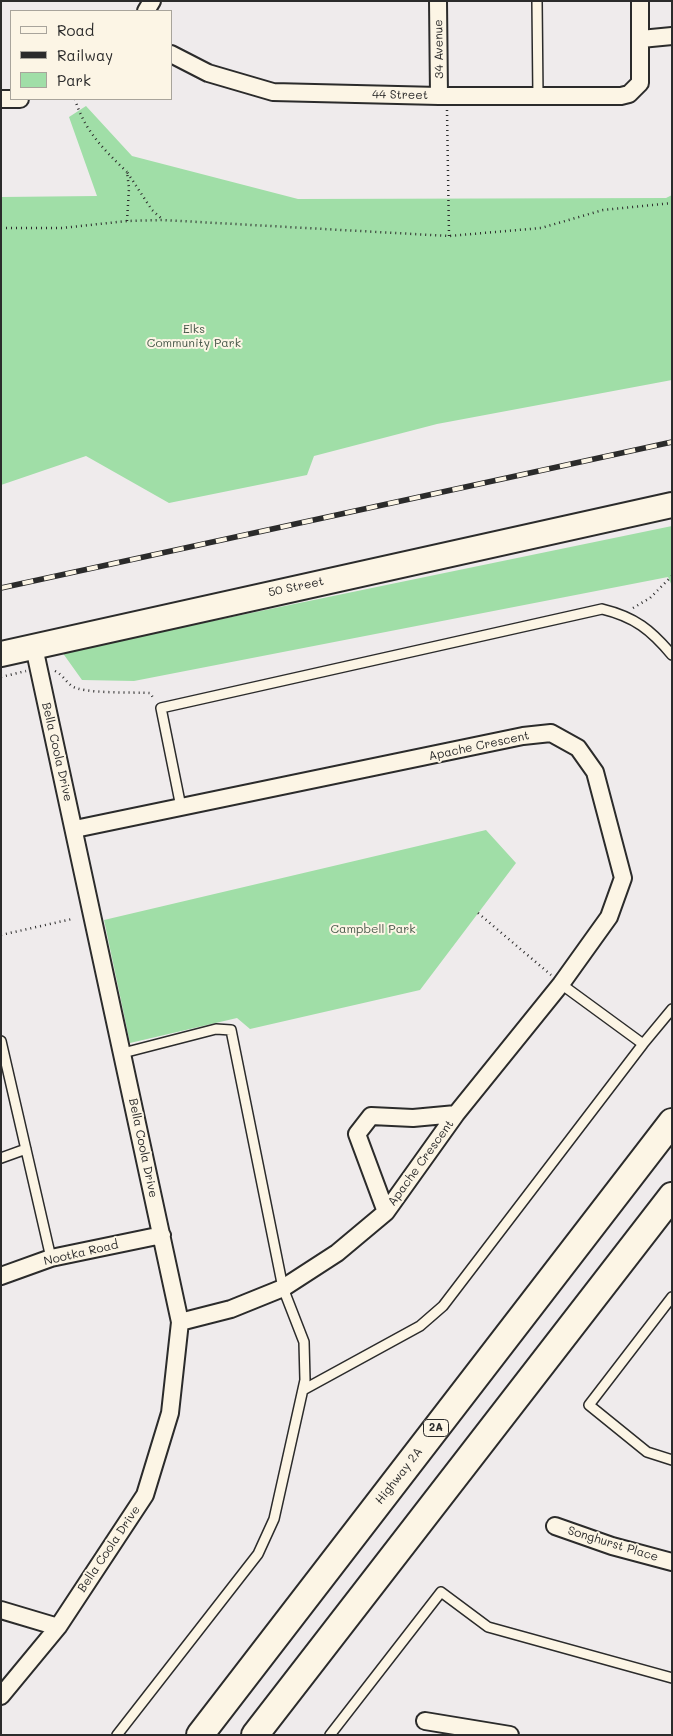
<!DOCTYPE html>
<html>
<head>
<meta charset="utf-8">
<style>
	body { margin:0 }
	#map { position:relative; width:673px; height:1736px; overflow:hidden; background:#efebec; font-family:Mali,sans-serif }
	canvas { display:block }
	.frame { position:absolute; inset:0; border:2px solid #2b2b2b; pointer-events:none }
	.legend { position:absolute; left:10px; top:10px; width:162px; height:90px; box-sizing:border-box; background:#fcf5e5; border:1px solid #a8a49b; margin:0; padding:6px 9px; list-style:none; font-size:15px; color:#2b2b2b }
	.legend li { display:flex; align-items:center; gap:10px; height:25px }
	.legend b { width:25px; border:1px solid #a8a49b }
</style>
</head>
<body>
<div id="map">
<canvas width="673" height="1736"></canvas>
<div class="frame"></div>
<ul class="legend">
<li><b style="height:6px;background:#fcf5e5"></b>Road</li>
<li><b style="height:6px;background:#2b2b2b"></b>Railway</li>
<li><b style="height:14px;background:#a0dea7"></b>Park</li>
</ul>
</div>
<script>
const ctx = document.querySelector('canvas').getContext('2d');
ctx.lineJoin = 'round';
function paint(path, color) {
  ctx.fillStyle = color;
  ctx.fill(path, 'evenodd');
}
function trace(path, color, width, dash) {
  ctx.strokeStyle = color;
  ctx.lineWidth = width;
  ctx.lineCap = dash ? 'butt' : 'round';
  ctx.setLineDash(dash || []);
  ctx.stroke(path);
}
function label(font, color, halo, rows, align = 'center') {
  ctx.font = font + ' Mali,sans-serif';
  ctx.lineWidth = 4;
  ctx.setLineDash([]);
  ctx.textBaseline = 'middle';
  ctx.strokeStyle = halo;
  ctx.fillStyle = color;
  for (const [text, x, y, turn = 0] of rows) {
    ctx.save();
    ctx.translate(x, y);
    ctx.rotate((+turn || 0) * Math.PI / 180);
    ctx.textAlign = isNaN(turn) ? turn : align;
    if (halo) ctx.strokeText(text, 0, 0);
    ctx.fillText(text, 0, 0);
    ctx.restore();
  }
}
paint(new Path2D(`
	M86 106 132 156 298 199 666 198 672 195V380L437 424 314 456 307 475 169 503 86 456 1 485V197L97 196 69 117Z
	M672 526V586L668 577 134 681 82 680 62 652Z
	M486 830 516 863 420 990 250 1029 237 1018 130 1043 104 920Z`), '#a0dea7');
const lane = new Path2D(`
	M537 1 538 97
	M181 807 161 708 602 609C635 617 651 630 672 655
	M1 1041 51 1258
	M643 1044 672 1009
	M1 1158 26 1149
	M672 1297 589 1405 647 1452 672 1460
	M303 1390 420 1326 443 1306 643 1044 561 984
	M117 1735 258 1554 274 1519 305 1380 304 1342 283 1288 231 1030 216 1029 123 1053
	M330 1735 441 1592 488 1627 672 1678`);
const street = new Path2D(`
	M438 1 439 96
	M146 11 152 1
	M641 39 672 36
	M171 54 208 73 273 92 439 96H621L629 94 640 83V1
	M1 99H20
	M75 829 523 736 551 733 578 748 595 772 623 878 609 917 561 984 456 1114 386 1212 337 1253 283 1288 231 1309 180 1322
	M386 1212 357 1134 371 1116 413 1118 456 1114
	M1 1276 51 1258 162 1235
	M555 1526 612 1546 672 1562
	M1 1610 58 1627
	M1 1696 58 1627 145 1495 170 1413 180 1322 34 647
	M425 1721 510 1735`);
const secondary = new Path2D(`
	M1 654 672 505`);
const primary = new Path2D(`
	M200 1735 672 1122
	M255 1735 672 1196`);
trace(lane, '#2b2b2b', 12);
trace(street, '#2b2b2b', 20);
trace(secondary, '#2b2b2b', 28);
trace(primary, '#2b2b2b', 30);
trace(new Path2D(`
	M75 99C84 130 104 150 127 172
	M447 110 449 236
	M127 221 129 188 127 172 152 210 162 219
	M1 228H62L127 221 163 220 449 236 541 228 603 210 672 203
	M633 608 650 598 672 576
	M55 671C63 675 66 682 72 686 82 694 135 692 150 693L154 699
	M1 677 26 671
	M478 913 551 975
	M1 935 72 919`), '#2b2b2b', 2.5, [1, 4]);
trace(lane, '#fcf5e5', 9);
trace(street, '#fcf5e5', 16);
trace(secondary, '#fcf5e5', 24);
trace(primary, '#fcf5e5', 26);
const rail = new Path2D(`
	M1 588 672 442`);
trace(rail, '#2b2b2b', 5.5);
trace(rail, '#fcf5e5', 4, [11]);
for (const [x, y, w] of [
	[436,1428,25]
]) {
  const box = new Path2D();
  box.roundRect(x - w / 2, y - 8.5, w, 17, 4);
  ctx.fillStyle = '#fcf5e5';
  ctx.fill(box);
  trace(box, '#2b2b2b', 1);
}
label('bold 11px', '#2b2b2b', null, [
	["2A",436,1428]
]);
label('12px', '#2b2b2b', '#fcf5e5', [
	["34 Avenue",439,49,-91],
	["44 Street",400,95,1],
	["50 Street",296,587,-12],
	["Apache Crescent",479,746,-12],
	["Bella Coola Drive",57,752,77],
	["Bella Coola Drive",143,1148,78],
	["Apache Crescent",421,1163,-54],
	["Nootka Road",81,1253,-13],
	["Highway 2A",399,1476,-52],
	["Songhurst Place",613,1544,17],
	["Bella Coola Drive",109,1549,-56]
]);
label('12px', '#48584a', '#fcf5e5', [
	["Elks",194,329],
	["Community Park",194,343],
	["Campbell Park",373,929]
]);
</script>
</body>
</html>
